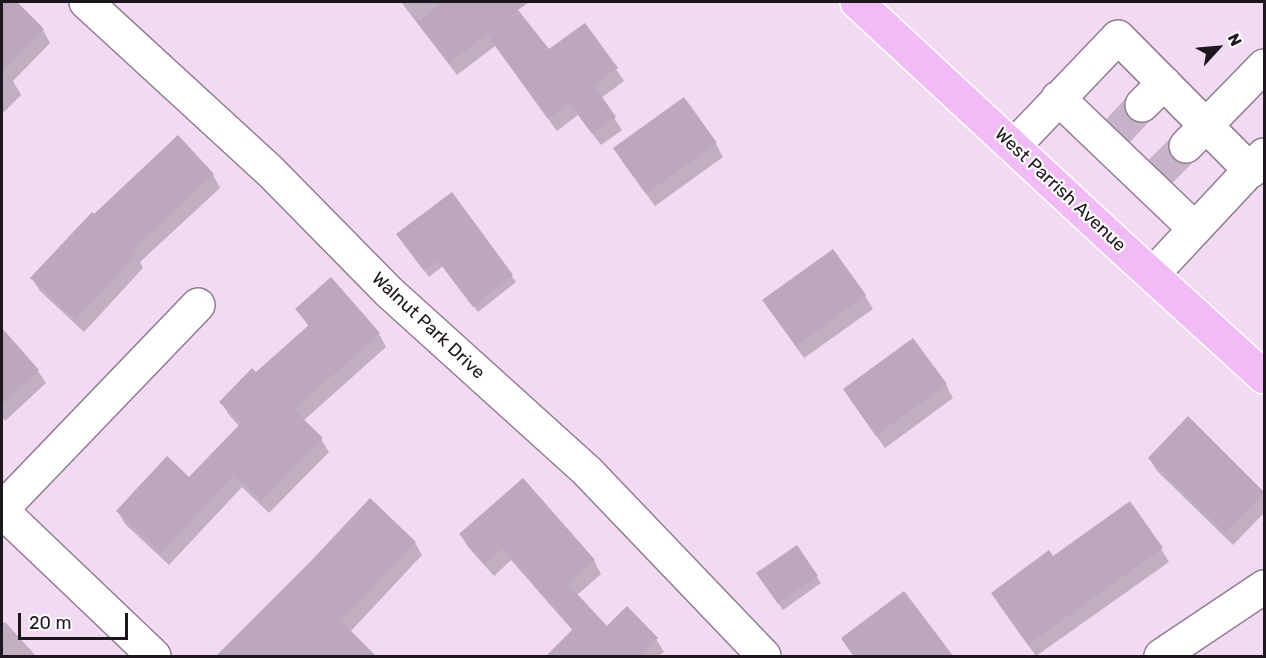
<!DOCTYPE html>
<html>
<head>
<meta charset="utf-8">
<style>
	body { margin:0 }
	#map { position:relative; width:1266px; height:658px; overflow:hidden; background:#f1daf2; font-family:Rubik,sans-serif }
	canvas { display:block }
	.frame { position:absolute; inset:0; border:3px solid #1e161e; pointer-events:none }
	.north { position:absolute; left:1188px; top:18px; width:60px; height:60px; -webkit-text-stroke:4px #fff; paint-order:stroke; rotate:64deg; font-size:16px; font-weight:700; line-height:24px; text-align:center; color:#1e161e }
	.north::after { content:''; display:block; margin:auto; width:21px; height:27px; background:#1e161e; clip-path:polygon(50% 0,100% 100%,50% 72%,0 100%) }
	.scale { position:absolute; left:18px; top:613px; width:110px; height:27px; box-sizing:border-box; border:3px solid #1e161e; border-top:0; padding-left:8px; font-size:18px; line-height:21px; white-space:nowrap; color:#1e161e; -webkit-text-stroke:4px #fff; paint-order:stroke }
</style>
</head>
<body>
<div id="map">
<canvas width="1266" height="658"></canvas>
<div class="frame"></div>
<div class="north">N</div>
<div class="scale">20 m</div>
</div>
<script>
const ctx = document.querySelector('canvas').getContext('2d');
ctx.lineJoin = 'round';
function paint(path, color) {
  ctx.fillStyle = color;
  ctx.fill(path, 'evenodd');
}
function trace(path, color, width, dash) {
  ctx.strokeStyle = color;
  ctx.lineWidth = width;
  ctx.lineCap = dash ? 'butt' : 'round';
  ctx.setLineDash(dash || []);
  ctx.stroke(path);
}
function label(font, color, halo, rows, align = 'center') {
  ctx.font = font + ' Rubik,sans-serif';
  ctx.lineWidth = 4.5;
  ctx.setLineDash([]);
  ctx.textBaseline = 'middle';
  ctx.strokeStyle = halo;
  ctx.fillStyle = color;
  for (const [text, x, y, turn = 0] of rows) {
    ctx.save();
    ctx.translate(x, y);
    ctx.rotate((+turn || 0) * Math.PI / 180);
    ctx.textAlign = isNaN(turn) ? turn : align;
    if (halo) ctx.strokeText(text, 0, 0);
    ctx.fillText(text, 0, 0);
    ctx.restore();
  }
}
paint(new Path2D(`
	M2 2H15L43 30 50 43 13 81 21 95 2 114Z
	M401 2H510L548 51 616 69 624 81 601 98 622 130 601 145 578 115 557 131 495 46 457 75Z
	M683 99 716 144 723 157 655 206 622 161 615 149Z
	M178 137 213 175 220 188 140 262 143 268 84 332 40 291 32 278 94 216Z
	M452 195 516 282 478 312 443 266 429 277 402 240Z
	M833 251 865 296 873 309 804 358 772 313 764 301Z
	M331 279 379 334 386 347 303 421 321 439 329 452 269 513 242 487 169 565 125 524 118 511 189 479 240 427 229 415 221 402 256 374 309 327 297 309Z
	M2 330 38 371 46 383 5 421 2 417Z
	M913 340 946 385 953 398 885 448 852 402 845 390Z
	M1188 418 1264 494V513L1233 545 1157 471 1149 458Z
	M523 480 594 561 601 574 577 595 607 628 656 639 664 652 659 656H554L573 631 511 560 494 576 468 547 461 535Z
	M415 543 422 555 350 632 235 656 312 562Z
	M797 547 821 583 783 610 762 579Z
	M1161 549 1169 562 1036 656 1000 606 993 593 1053 558Z
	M2 621 4 623 5 622 36 656H2Z`), '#0003');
paint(new Path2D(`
	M2 2H17L44 29 2 72Z
	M443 2H529L518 10 549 49 585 23 618 68 594 85 616 117 592 134 570 103 548 119 487 34 449 63 417 22Z
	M684 97 717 143 646 194 613 148Z
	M178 135 214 174 133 250 137 254 76 320 30 278 92 212 94 214Z
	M452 192 513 275 473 307 438 261 424 271 396 234Z
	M833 249 866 295 796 346 762 300Z
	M331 277 380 333 294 410 323 438 261 501 234 475 161 553 116 511 167 456 189 477 241 423 219 402 252 368 256 372 309 325 295 309Z
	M2 328 39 370 2 405Z
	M913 338 947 384 876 436 843 389Z
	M1188 416 1264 492V493L1225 533 1148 458Z
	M523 478 595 560 568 584 607 626 627 606 658 638 638 657H545L573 629 503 549 485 564 459 534Z
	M370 498 416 542 341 621 377 657H215L311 561Z
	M1130 501 1163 548 1028 645 991 593 1049 550 1053 556Z
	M797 545 818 576 778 604 756 573Z
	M904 591 954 657H854L841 638Z`), '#bda7be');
trace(new Path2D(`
	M1115 134 1142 105
	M1158 174 1186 146`), '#c7b3c8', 33, [33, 16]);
const minor = new Path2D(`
	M86 2 271 172 389 292 587 471 764 656
	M1058 98 1194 228
	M1142 105 1164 83
	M1186 146 1264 66
	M1013 147 1118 37 1251 171
	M1152 275 1264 155
	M2 509 198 305
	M2 511 154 656
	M1161 656 1264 587`);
const major = new Path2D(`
	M857 2 1119 245 1264 377`);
trace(minor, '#917c92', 36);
trace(major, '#fff', 36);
trace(minor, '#fff', 33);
trace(major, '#f1bcf5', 33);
label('18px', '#1e161e', '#fff', [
	["West Parrish Avenue",1060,190,43],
	["Walnut Park Drive",428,326,43]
]);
</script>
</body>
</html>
